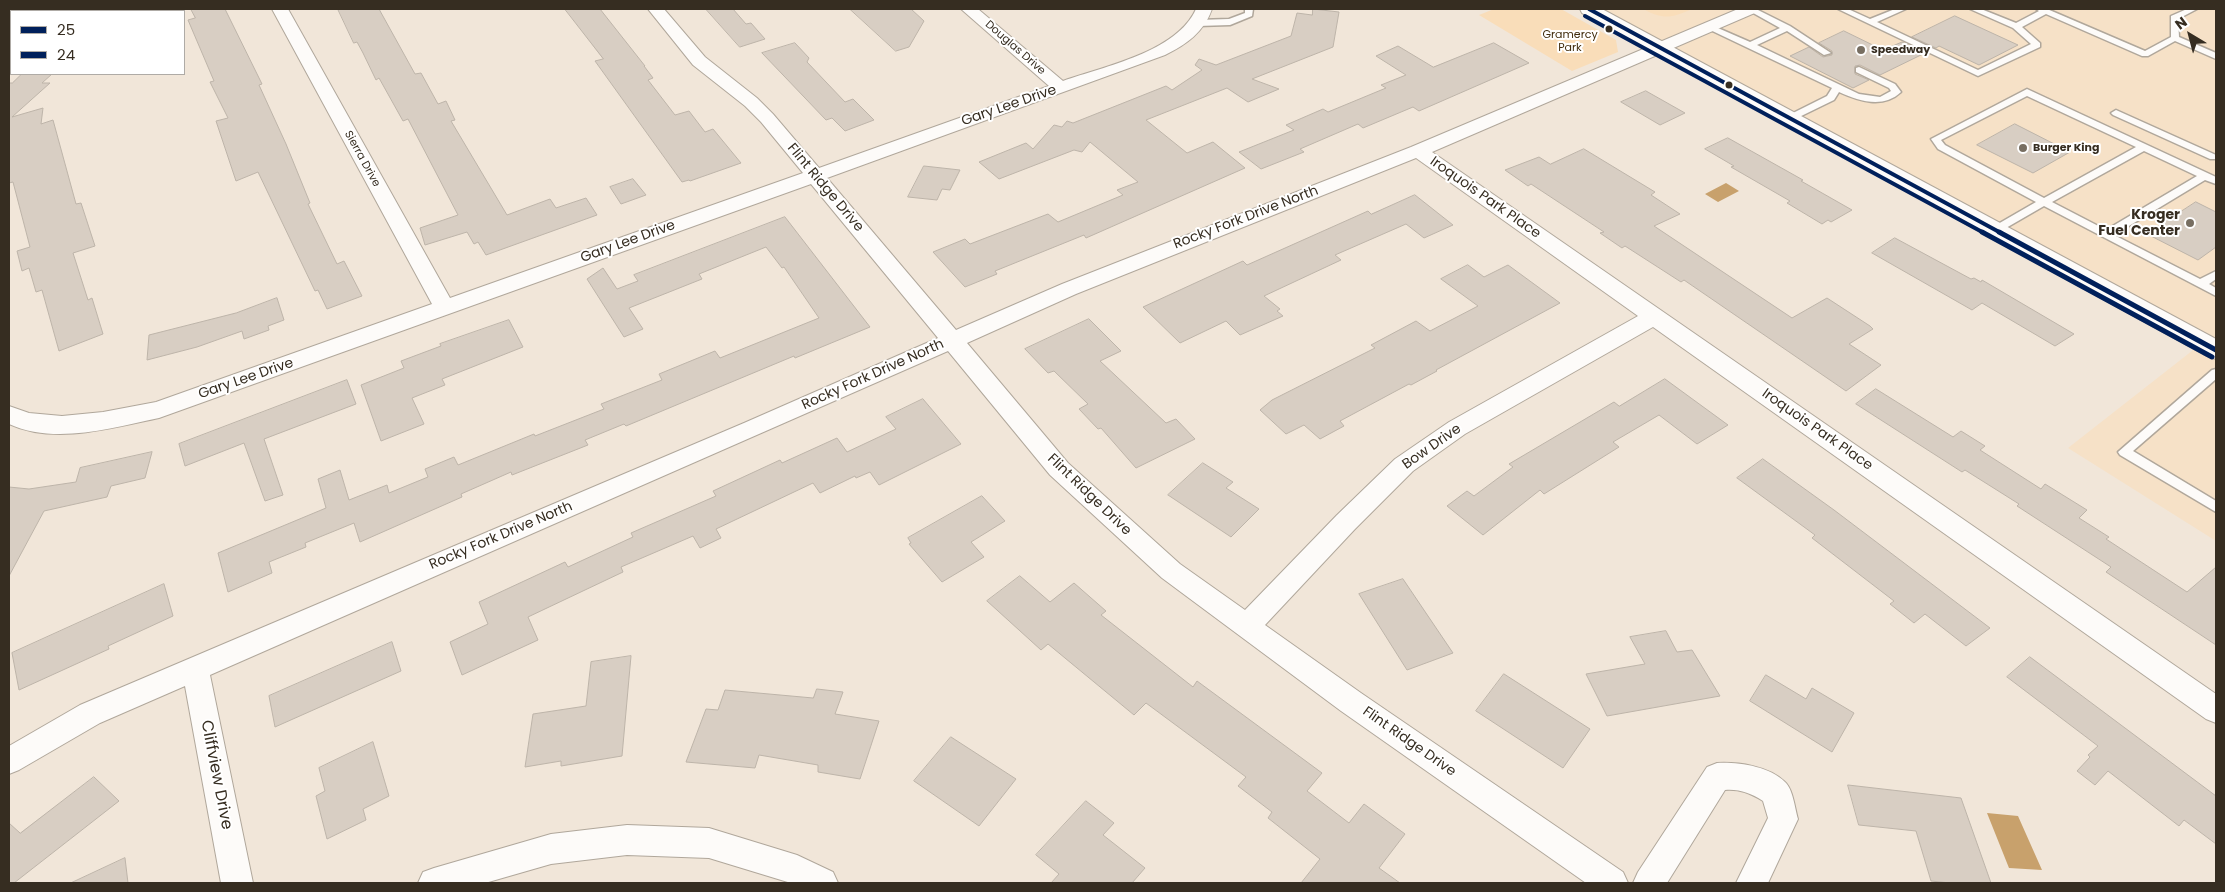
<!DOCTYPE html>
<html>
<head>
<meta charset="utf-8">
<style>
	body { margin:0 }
	#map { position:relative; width:2225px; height:892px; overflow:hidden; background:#f1e6d9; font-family:Poppins,sans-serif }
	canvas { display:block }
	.frame { position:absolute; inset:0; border:10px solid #362d21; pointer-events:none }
	.legend { position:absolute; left:10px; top:10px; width:175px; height:65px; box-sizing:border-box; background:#fff; border:1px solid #afaba6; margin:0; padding:6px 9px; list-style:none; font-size:15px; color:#362d21 }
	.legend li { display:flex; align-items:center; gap:10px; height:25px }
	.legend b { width:25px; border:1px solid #afaba6 }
	.north { position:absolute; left:2165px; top:10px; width:50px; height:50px; -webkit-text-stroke:4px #fff; paint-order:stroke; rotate:323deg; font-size:14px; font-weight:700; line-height:20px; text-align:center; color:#362d21 }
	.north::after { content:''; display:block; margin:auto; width:18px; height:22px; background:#362d21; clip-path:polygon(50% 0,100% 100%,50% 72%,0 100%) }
</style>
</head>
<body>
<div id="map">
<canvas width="2225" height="892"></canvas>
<div class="frame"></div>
<ul class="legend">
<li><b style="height:6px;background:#00205b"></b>25</li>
<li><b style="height:6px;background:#00205b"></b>24</li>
</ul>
<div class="north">N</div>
</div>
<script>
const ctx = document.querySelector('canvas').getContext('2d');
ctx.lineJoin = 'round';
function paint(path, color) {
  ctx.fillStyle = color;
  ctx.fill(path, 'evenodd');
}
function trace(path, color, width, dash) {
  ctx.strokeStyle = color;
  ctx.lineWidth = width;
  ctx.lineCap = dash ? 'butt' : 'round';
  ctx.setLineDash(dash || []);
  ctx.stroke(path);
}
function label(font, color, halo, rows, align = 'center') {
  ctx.font = font + ' Poppins,sans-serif';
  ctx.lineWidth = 4;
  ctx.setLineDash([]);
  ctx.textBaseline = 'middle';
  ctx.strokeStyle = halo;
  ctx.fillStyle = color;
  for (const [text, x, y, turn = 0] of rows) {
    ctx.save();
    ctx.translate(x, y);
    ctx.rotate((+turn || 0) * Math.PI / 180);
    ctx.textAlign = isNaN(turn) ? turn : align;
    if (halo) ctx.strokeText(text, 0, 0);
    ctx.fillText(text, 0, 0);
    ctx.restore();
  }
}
paint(new Path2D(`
	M1583 9H2216V541L2068 448 2197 347Z`), '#f6e1c7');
paint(new Path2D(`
	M1494 9H1561L1616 40 1618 52 1572 71 1479 15Z
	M1643 9H1692C1671 18 1664 20 1643 9Z`), '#f9ddb9');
paint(new Path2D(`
	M1726 183 1739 191 1718 202 1705 194Z
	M1987 813 2018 816 2042 870 2009 868Z`), '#c8a16c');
const building = new Path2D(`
	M191 9H225L262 84 259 85 286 144 310 203 308 204 337 264 344 261 362 296 327 309 318 290 315 291 258 172 236 181 216 121 228 118 210 82 214 81 188 20 195 18Z
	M338 9H379L415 74 421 73 438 104 446 101 455 120 451 121 507 215 550 199 556 208 586 198 597 215 486 255 478 242 474 244 467 232 425 245 420 228 458 215 408 119 403 121 379 78 376 80 363 53 357 42 354 43Z
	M565 9H600L645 66H644L653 78 648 80 675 115 689 111 705 132 713 129 741 163 690 181 689 180 682 182 595 61 603 59Z
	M706 9H733L746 24 751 23 765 39 740 47Z
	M850 9H911L924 21 909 47 896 51Z
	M1313 9 1339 12 1333 47 1252 79 1279 89 1248 102 1227 88 1146 120 1187 153 1213 142 1245 168 1086 238 1084 235 995 271 997 274 965 287 933 252 965 239 970 244 1048 214 1058 222 1123 195 1117 190 1138 182 1090 142 1082 152 1074 150 999 179 979 162 1026 143 1033 149 1054 125 1062 127 1067 121 1073 123 1166 86 1172 90 1202 70 1195 65 1199 59 1216 65 1291 36 1297 13 1312 15Z
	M1955 16 2018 45 1979 65 1939 46 1936 48 1912 37Z
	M1844 31 1883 50 1902 42 1925 53 1880 75 1860 65 1855 66V74L1869 80 1853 88 1790 56 1809 47 1823 57 1832 55V51L1819 43Z
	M795 43 809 58 807 62 845 102 853 99 874 120 845 131 832 118 826 120 762 53Z
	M1494 43 1529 63 1419 111 1413 107 1363 128 1358 124 1300 149 1304 152 1261 169 1239 152 1294 130 1286 125 1323 109 1328 112 1386 88 1381 85 1406 75 1376 56 1398 46 1433 67Z
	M22 74H52L42 83H50L12 117 43 108 41 124 53 120 76 204 81 203 95 246 73 253 88 300 92 298 103 334 59 351 42 290 36 292 29 268 22 271 17 251 30 247 13 182 9 183V83H12Z
	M1646 91 1685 113 1660 125 1621 102Z
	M2015 124 2070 152 2033 173 1977 145Z
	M1728 138 1803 180 1801 181 1852 210 1831 222 1828 220 1822 224 1787 203 1790 201 1731 167 1734 166 1705 149Z
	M1584 149 1655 192 1651 195 1680 214 1654 226 1792 318 1827 298 1870 326 1873 329 1849 344 1881 365 1846 391 1684 280 1681 282 1625 246 1622 248 1600 233 1604 232 1531 184 1528 186 1505 170 1539 157 1550 164Z
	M924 166 960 170 950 190 942 189 937 200 908 197Z
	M633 179 646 195 621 204 610 187Z
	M1415 195 1453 225 1424 238 1406 224 1335 255 1341 260 1264 296 1280 309 1277 311 1283 316 1240 335 1226 321 1180 343 1143 307 1243 261 1247 265 1368 211 1371 214Z
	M2196 202 2216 212V247L2198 260 2147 234Z
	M785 217 870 327 795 358 794 356 626 426 624 424 585 440 588 445 512 475 511 472 461 494 462 497 360 542 354 523 305 543 306 547 269 562 272 573 228 592 218 553 326 508 318 479 340 470 349 500 387 485 389 493 428 477 425 469 454 457 458 465 534 434 535 436 604 409 601 404 662 380 659 374 715 351 720 358 819 318 784 267 782 268 766 247 699 274 702 279 629 308 643 329 624 337 587 279 603 268 617 289 638 281 634 275Z
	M1895 238 1971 279 1974 278 1981 282 1982 280 2074 334 2055 346 1982 303 1972 310 1872 253Z
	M1468 265 1484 277 1508 265 1560 303 1436 370 1437 371 1411 385 1409 384 1340 421 1344 426 1320 439 1304 425 1286 434 1260 410 1272 400 1375 348 1371 345 1416 321 1430 331 1478 306 1441 279Z
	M277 298 284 320 268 326 269 330 244 339 242 331 197 347 147 360 149 335 236 313Z
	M1089 319 1121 351 1100 361 1166 423 1176 419 1195 439 1136 468 1101 428 1098 429 1079 409 1088 404 1054 371 1048 373 1025 349Z
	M509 320 523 347 442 379 445 385 412 398 424 424 381 441 361 385 404 368 401 361 441 346 440 344Z
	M1665 379 1728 425 1697 444 1659 415 1613 442 1619 447 1544 494 1540 490 1483 535 1447 506 1467 491 1474 496 1513 467 1509 464 1614 402 1619 406Z
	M347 380 356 404 264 439 283 495 265 501 244 443 185 466 179 444Z
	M1876 389 1953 437 1961 431 1985 446 1980 450 2041 489 2045 484 2087 510 2079 518 2109 537 2106 539 2187 592 2216 567V645L2106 572 2111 567 2017 506 2019 504 1965 470 1962 472 1856 404Z
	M923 399 961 444 879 485 870 472 856 478 855 476 820 493 813 483 716 529 721 538 700 548 693 536 621 567 623 572 528 617 538 640 462 675 450 642 488 624 479 602 565 562 568 567 633 537 631 533 716 496 713 491 780 460 782 463 837 438 847 452 896 429 886 417Z
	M152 452 145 478 111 486 107 497 44 511 9 576V487L29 489 76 482 80 468Z
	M1763 459 1834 510 1990 628 1966 646 1925 614 1914 623 1890 604 1894 601 1812 538 1815 535 1737 478Z
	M1203 463 1233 482 1226 488 1259 509 1231 537 1168 495Z
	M982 496 1005 521 971 542 984 557 942 582 909 544 911 543 908 538Z
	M1020 576 1050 602 1074 583 1106 611 1101 615 1193 687 1197 681 1322 773 1307 791 1349 823 1364 804 1405 834 1379 868 1400 883H1301L1320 859 1268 818 1272 812 1238 786 1246 777 1146 703 1134 715 1048 644 1041 650 987 601Z
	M1403 579 1453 653 1407 670 1359 594Z
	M164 584 173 616 108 646 109 649 19 690 12 653Z
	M1666 631 1677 652 1692 650 1720 696 1607 716 1586 674 1645 664 1630 637Z
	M392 642 401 671 275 727 269 696Z
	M631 656 622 756 561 766V761L525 767 533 714 586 706 591 662Z
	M2030 657 2216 796V844L2184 820 2179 826 2108 771 2095 785 2077 771 2090 757 2088 755 2098 746 2007 677Z
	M1504 674 1590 729 1563 768 1476 711Z
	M1766 675 1806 699 1812 688 1854 713 1832 752 1750 701Z
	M817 689 843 692 835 714 879 721 860 779 818 772V765L759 755 755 768 686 762 706 709 718 710 725 690 813 698Z
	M951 737 1016 779 979 826 914 781Z
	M373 742 389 796 363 809 366 820 327 839 316 796 325 791 319 768Z
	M94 777 119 801 14 883H9V823L20 833Z
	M1848 785 1961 798 1991 883H1950L1931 881 1916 831 1859 825Z
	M1086 801 1114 823 1103 835 1145 868 1132 883H1051L1059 874 1036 855Z
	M125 858 128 883H71Z`);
paint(building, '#d8cec3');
trace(building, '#bdb4a9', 1);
const service = new Path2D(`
	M1245 9H1253L1252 16 1230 25 1198 26 1194 23 1198 20 1229 19 1245 13Z
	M1746 9H1756L1790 26 1831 53 1824 55 1787 31 1757 45 1859 94 1880 97 1891 91 1889 88 1856 72V68L1859 67 1895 84 1901 92C1883 109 1859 101 1839 92L1834 100 1793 120H1787V116L1827 96 1832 88 1704 27 1711 25 1750 42 1780 28Z
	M1838 9H1848L1870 19 1895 9H1906L1877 22 1978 70 2031 44 2013 28 1970 9H1981L2016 23 2039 11 2036 9H2047L2145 51 2171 37V16L2187 9H2197L2178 19 2179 37 2216 53V59L2175 41 2148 56H2142L2046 14 2022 27 2040 43V47L1978 76Z
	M2027 89 2216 177V184L2205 180 2114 235 2200 279 2216 271V279L2209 284 2216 288V296L2044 206 1999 232H1991V228L2036 202 1938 149 1931 139ZM2027 96 2136 147 2044 198 1945 145 1941 140ZM2144 151 2197 176 2106 230 2052 202Z
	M2116 110 2216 155V159H2210L2113 115 2111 113Z
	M2216 369V379L2133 451 2216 501V512L2120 455 2118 452 2212 370Z`);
const minor = new Path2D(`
	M85 9H106L104 11H83Z
	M272 9H288L450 298 803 173 761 122 745 106 693 65 648 9H664L705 57 757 98 773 114 819 168 1049 86 961 9H978L1063 81C1105 66 1177 52 1196 9H1212C1204 32 1186 45 1165 55L827 178 956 330 1062 284 1411 147 1738 9H1759L1757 12 1432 152 2216 694V723L2206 719 1653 327 1465 434 1413 471 1355 529 1265 625 1361 693 1623 872 1628 883H1586L1341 711 1162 578 1050 475 948 351 210 675 253 883H221L185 686 100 723 19 770 9 774V746L80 705 744 423 938 338 811 184 159 418C111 428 55 445 9 424V406L29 413 62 416 103 412 156 402 432 304ZM1416 158 1638 316 1449 422 1395 459 1337 515 1245 610 1180 564 1068 463 967 343 1076 294Z
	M11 45V55L9 56V46Z
	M1717 763C1738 762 1769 766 1785 782 1793 789 1795 809 1798 819L1768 883H1736L1768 818 1763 801C1750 793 1740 789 1725 790L1667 883H1633L1638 872 1707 767Z
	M627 825 709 828 797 855 833 872 838 883H791L709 858 627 855 551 864 485 883H418L423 872 434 868 551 834Z`);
const primary = new Path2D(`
	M1580 9H1602L2216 339V359L2207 356 1582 13Z`);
trace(service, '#b0a79b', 3);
trace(minor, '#b0a79b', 2);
trace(primary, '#b0a79b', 2);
paint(service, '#fdfbf9');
paint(minor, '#fdfbf9');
paint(primary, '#fdfbf9');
trace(new Path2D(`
	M1589 9 2001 233`), '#00205b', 4);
trace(new Path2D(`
	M1999 232 2216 350`), '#00205b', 5);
trace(new Path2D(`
	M1585 16 1984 233`), '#00205b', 4);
trace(new Path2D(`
	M1982 232 2212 357`), '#00205b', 5);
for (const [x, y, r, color] of [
	[1609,29,4.5,"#362d21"],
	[1861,50,5,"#776e61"],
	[1729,85,4.5,"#362d21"],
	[2023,148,5,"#776e61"],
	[2190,223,5,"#776e61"]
]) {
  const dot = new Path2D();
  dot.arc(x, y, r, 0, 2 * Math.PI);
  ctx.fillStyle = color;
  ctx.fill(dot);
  trace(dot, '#fff', 2);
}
label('11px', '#422d0e', '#fff', [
	["Gramercy",1570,35],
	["Park",1570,48]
]);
label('11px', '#362d21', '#fff', [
	["Douglas Drive",1015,48,41],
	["Sierra Drive",362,159,61]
]);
label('bold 11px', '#362d21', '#fff', [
	["Speedway",1871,50],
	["Burger King",2033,148]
], 'left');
label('14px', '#362d21', '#fff', [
	["Gary Lee Drive",1009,106,-19],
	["Flint Ridge Drive",825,188,50],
	["Iroquois Park Place",1485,198,35],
	["Rocky Fork Drive North",1246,218,-21],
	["Gary Lee Drive",628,242,-20],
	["Rocky Fork Drive North",873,375,-24],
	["Gary Lee Drive",246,379,-19],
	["Iroquois Park Place",1817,430,35],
	["Bow Drive",1432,447,-35],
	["Flint Ridge Drive",1089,495,44],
	["Rocky Fork Drive North",501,536,-23],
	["Flint Ridge Drive",1409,742,35]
]);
label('bold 14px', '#362d21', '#fff', [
	["Kroger",2180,215],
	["Fuel Center",2180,231]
], 'right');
label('16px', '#362d21', '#fff', [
	["Cliffview Drive",216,775,79]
]);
</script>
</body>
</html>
